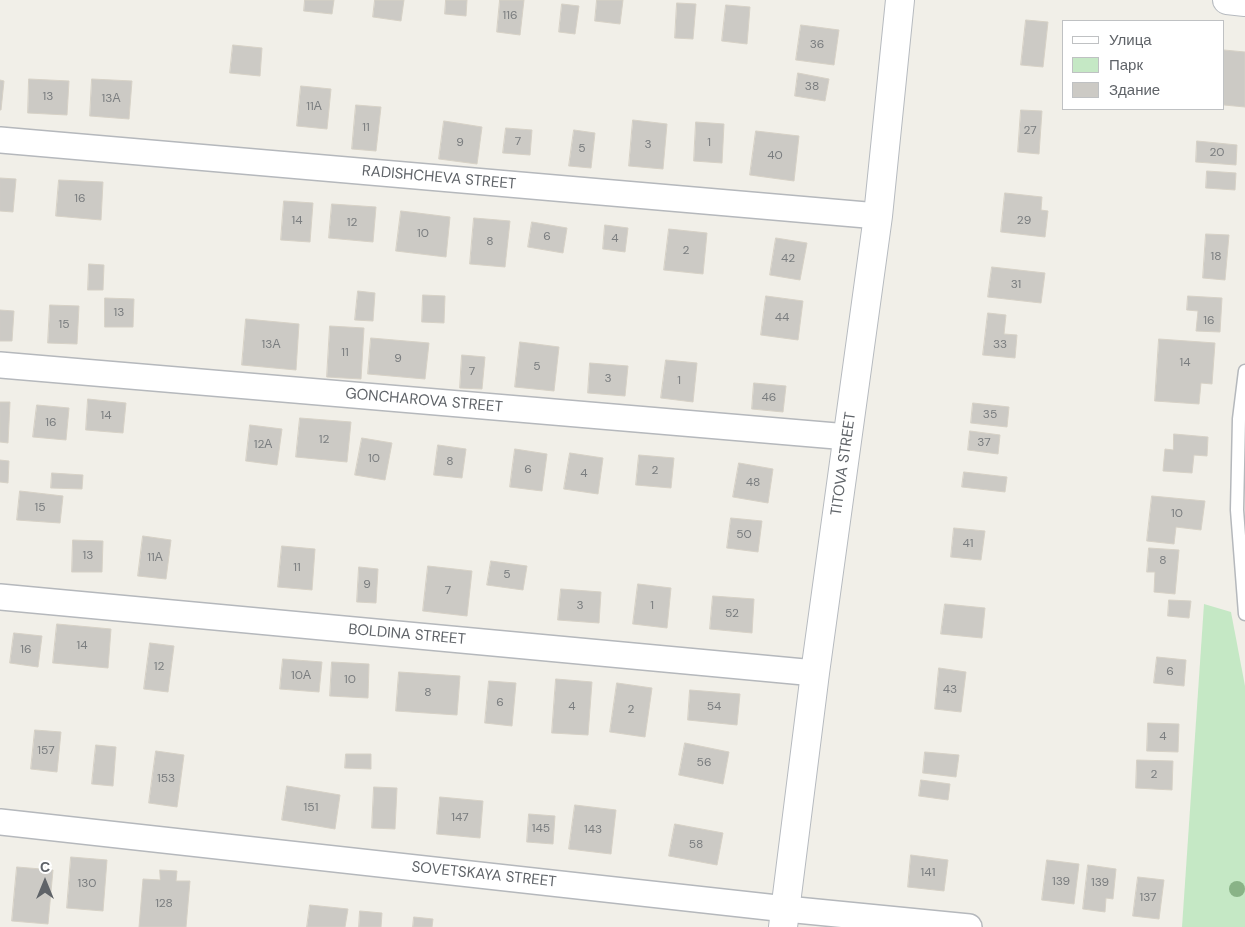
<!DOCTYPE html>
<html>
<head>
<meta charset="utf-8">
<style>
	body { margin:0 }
	#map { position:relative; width:1245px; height:927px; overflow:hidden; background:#f1efe8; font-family:"DM Sans",sans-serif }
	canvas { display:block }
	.legend { position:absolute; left:1062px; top:20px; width:162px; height:90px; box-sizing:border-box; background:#fff; border:1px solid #bfc1c3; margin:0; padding:6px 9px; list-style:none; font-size:15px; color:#5f6368 }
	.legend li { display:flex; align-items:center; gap:10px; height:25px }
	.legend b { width:25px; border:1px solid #bfc1c3 }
	.north { position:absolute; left:20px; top:857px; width:50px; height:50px; -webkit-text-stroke:4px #fff; paint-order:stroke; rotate:0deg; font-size:14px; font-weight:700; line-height:20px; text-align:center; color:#5f6368 }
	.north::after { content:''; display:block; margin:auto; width:18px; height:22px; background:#5f6368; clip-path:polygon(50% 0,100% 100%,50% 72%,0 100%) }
</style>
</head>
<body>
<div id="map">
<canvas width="1245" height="927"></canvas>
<ul class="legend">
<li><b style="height:6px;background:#fff"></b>Улица</li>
<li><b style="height:14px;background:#c5e8c5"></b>Парк</li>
<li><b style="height:14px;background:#cccac5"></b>Здание</li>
</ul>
<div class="north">С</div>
</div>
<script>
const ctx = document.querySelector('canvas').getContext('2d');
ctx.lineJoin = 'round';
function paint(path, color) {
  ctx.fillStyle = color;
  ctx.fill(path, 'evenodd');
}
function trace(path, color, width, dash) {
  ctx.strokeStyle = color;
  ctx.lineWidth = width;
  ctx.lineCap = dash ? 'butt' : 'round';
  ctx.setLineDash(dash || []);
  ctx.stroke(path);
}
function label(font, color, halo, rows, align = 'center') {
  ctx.font = font + ' "DM Sans",sans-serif';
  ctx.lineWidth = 5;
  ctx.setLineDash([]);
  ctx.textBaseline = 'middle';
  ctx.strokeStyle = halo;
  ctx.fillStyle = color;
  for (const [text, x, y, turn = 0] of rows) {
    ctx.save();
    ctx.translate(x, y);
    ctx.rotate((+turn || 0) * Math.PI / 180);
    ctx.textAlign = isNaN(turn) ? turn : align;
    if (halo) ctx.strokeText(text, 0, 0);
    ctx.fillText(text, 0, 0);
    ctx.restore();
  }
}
paint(new Path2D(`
	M1204 604 1231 612 1245 686V927H1182Z`), '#c5e8c5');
const building = new Path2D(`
	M305 0H334L332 14 304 11Z
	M375 0H404L401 21 373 17Z
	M446 0H467L466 16 445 14Z
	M500 0H524L520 35 497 32Z
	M597 0H623L620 24 595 21Z
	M677 3 696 4 693 39 675 38Z
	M562 4 579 6 575 34 559 32Z
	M726 5 750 7 747 44 722 41Z
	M1026 20 1048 22 1043 67 1021 65Z
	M801 25 839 30 834 65 796 60Z
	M233 45 262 48 260 76 230 73Z
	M1224 50 1245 52V107L1224 105Z
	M798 73 829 79 825 101 795 96Z
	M29 79 69 81 67 115 28 113Z
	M92 79 132 81 129 119 90 116Z
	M0 80 4 81 1 110H0Z
	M301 86 331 89 327 129 297 126Z
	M356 105 381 107 376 151 352 149Z
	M1021 110 1042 111 1039 154 1018 152Z
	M633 120 667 124 663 169 629 166Z
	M444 121 482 127 477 164 439 159Z
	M696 122 724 124 722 163 694 161Z
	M506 128 532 130 530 155 503 153Z
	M574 130 595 133 591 168 569 166Z
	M756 131 799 136 794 181 750 175Z
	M1197 141 1237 145 1236 165 1196 162Z
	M1207 171 1236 173 1235 190 1206 188Z
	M0 178 16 179 13 212 0 211Z
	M59 180 103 182 101 220 56 216Z
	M1005 193 1042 197 1041 210 1048 211 1045 237 1001 232Z
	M284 201 313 203 310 242 281 240Z
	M332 204 376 207 373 242 329 238Z
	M401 211 450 217 446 257 396 251Z
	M474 218 510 221 505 267 470 264Z
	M532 222 567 228 563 253 528 247Z
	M605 225 628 228 625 252 603 249Z
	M669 229 707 233 703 274 664 270Z
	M1206 234 1229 235 1225 280 1203 278Z
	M776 238 807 243 800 280 770 275Z
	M89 264 104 265 103 290H88Z
	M992 267 1045 273 1041 303 988 297Z
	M358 291 375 293 373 321 355 320Z
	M423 295 445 296 444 323 422 322Z
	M766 296 803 301 798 340 761 335Z
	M1188 296 1222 298 1220 332 1196 331 1198 311 1187 310Z
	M105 298 134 299 133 327H105Z
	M50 305 79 306 77 344 48 343Z
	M0 310 14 311 12 341H0Z
	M988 313 1006 315 1004 334 1017 335 1015 358 983 355Z
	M246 319 299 324 296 370 242 365Z
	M330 326 364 328 361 379 327 377Z
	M371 338 429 343 425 379 368 374Z
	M1159 339 1215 343 1212 384 1201 383 1199 404 1155 401Z
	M520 342 559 347 554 391 515 387Z
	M462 355 485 357 482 389 460 388Z
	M666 360 697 363 693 402 661 398Z
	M590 363 628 366 625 396 588 393Z
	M754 383 786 386 783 412 752 409Z
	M88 399 126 403 123 433 86 430Z
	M0 402H10L8 443 0 442Z
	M973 403 1009 407 1007 427 971 423Z
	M37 405 69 408 66 440 33 437Z
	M300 418 351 422 347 462 296 457Z
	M250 425 282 429 277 465 246 461Z
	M970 431 1000 435 998 454 968 450Z
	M1174 434 1208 437 1207 456 1194 455 1192 473 1163 471 1165 449 1173 450Z
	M362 438 392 443 385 480 355 475Z
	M438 445 466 449 462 478 434 475Z
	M515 449 547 454 542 491 510 487Z
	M570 453 603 458 598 494 564 489Z
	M639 455 674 458 671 488 636 485Z
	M0 460 9 461 8 483 0 482Z
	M739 463 773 469 768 503 733 497Z
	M964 472 1007 477 1005 492 962 487Z
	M52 473 83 475 82 489 51 488Z
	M20 491 63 496 60 523 17 520Z
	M1152 496 1205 501 1201 530 1176 527 1174 544 1147 541Z
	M731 518 762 521 758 552 727 548Z
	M954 528 985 531 981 560 951 557Z
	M143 536 171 540 166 579 138 576Z
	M73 540 103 541 102 572H72Z
	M282 546 315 549 312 590 278 587Z
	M1149 548 1179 550 1175 594 1154 592 1155 572H1147Z
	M491 561 527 566 523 590 487 585Z
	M428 566 472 571 467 616 423 611Z
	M359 567 378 569 376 603 357 602Z
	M638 584 671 588 667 628 633 624Z
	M561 589 601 592 599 623 558 620Z
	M713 596 754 599 752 633 710 629Z
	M1169 600 1191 601 1189 618 1168 616Z
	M945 604 985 608 982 638 941 634Z
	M57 624 111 629 108 668 53 663Z
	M14 633 42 636 38 667 10 663Z
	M150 643 174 646 168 692 144 689Z
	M1157 657 1186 660 1184 686 1154 683Z
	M283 659 322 662 319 692 280 689Z
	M332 662 369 664 368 698 330 696Z
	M939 668 966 672 961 712 935 709Z
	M399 672 460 676 457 715 396 711Z
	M556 679 592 682 588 735 552 733Z
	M489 681 516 683 512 726 485 723Z
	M617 683 652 688 645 737 610 732Z
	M690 690 740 694 737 725 688 720Z
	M1148 723 1179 724 1178 752 1147 751Z
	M35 730 61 732 57 772 31 769Z
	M685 743 729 752 723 784 679 775Z
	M96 745 116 747 113 786 92 784Z
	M156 751 184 755 177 807 149 803Z
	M925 752 959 755 956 777 923 773Z
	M346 754H371V769L345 768Z
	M1137 760 1173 761 1172 790 1136 788Z
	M921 780 950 784 948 800 919 796Z
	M287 786 340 795 335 829 282 820Z
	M374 787 397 788 395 829 372 828Z
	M440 797 483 801 480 838 437 834Z
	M575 805 616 810 611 854 569 849Z
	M529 814 555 816 553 844 527 842Z
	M675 824 723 833 717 865 669 856Z
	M911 855 948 860 944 891 908 887Z
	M71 857 107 860 103 911 67 908Z
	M1047 860 1079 864 1074 904 1042 900Z
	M1088 865 1116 869 1113 899 1106 898 1105 912 1083 909Z
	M17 867 53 870 48 924 12 921Z
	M160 870 177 871 176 881H190L186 927H139L143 879 160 880Z
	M1138 877 1164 880 1159 919 1133 916Z
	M310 905 348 909 345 927H307Z
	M360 911 382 913 381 927H359Z
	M414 917 433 919 432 927H413Z`);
paint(building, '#cccac5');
trace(building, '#d6d1c6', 1);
const lane = new Path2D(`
	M1245 371 1239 419 1237 510 1245 614`);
const street = new Path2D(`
	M0 140 878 216
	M0 365 848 437
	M0 597 815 673
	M0 822 786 909 969 927`);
const secondary = new Path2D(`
	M1227 0 1245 2
	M783 927 815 673 878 216 900 0`);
trace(lane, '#b5b8bc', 15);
trace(street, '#b5b8bc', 28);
trace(secondary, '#b6babf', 30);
trace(lane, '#fff', 12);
trace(street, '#fff', 25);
trace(secondary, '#fff', 28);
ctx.fillStyle = '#89b387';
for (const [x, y] of [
	[1237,889]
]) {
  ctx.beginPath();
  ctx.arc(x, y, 8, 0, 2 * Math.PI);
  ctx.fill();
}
label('12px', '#7a7d7f', null, [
	["116",510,16],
	["36",817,45],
	["38",812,87],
	["13",48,97],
	["13А",111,99],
	["11А",314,107],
	["11",366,128],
	["27",1030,131],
	["7",518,142],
	["9",460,143],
	["1",709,143],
	["3",648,145],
	["5",582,149],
	["20",1217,153],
	["40",775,156],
	["16",80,199],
	["14",297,221],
	["29",1024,221],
	["12",352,223],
	["10",423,234],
	["6",547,237],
	["4",615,239],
	["8",490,242],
	["2",686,251],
	["18",1216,257],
	["42",788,259],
	["31",1016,285],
	["13",119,313],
	["44",782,318],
	["16",1209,321],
	["15",64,325],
	["13А",271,345],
	["33",1000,345],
	["11",345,353],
	["9",398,359],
	["14",1185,363],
	["5",537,367],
	["7",472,372],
	["3",608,379],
	["1",679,381],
	["46",769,398],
	["35",990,415],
	["14",106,416],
	["16",51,423],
	["12",324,440],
	["37",984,443],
	["12А",263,445],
	["10",374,459],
	["8",450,462],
	["6",528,470],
	["2",655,471],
	["4",584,474],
	["48",753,483],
	["15",40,508],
	["10",1177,514],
	["50",744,535],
	["41",968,544],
	["13",88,556],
	["11А",155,558],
	["8",1163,561],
	["11",297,568],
	["5",507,575],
	["9",367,585],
	["7",448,591],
	["3",580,606],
	["1",652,606],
	["52",732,614],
	["14",82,646],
	["16",26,650],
	["12",159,667],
	["6",1170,672],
	["10А",301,676],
	["10",350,680],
	["43",950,690],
	["8",428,693],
	["6",500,703],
	["4",572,707],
	["54",714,707],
	["2",631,710],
	["4",1163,737],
	["157",46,751],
	["56",704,763],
	["2",1154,775],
	["153",166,779],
	["151",311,808],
	["147",460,818],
	["145",541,829],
	["143",593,830],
	["58",696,845],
	["141",928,873],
	["139",1061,882],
	["139",1100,883],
	["130",87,884],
	["137",1148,898],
	["128",164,904]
]);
label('15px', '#5f6368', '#fff', [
	["RADISHCHEVA STREET",439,178,5],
	["GONCHAROVA STREET",424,401,5],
	["TITOVA STREET",844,464,-82],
	["BOLDINA STREET",407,635,5],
	["SOVETSKAYA STREET",484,875,6]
]);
</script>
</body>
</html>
